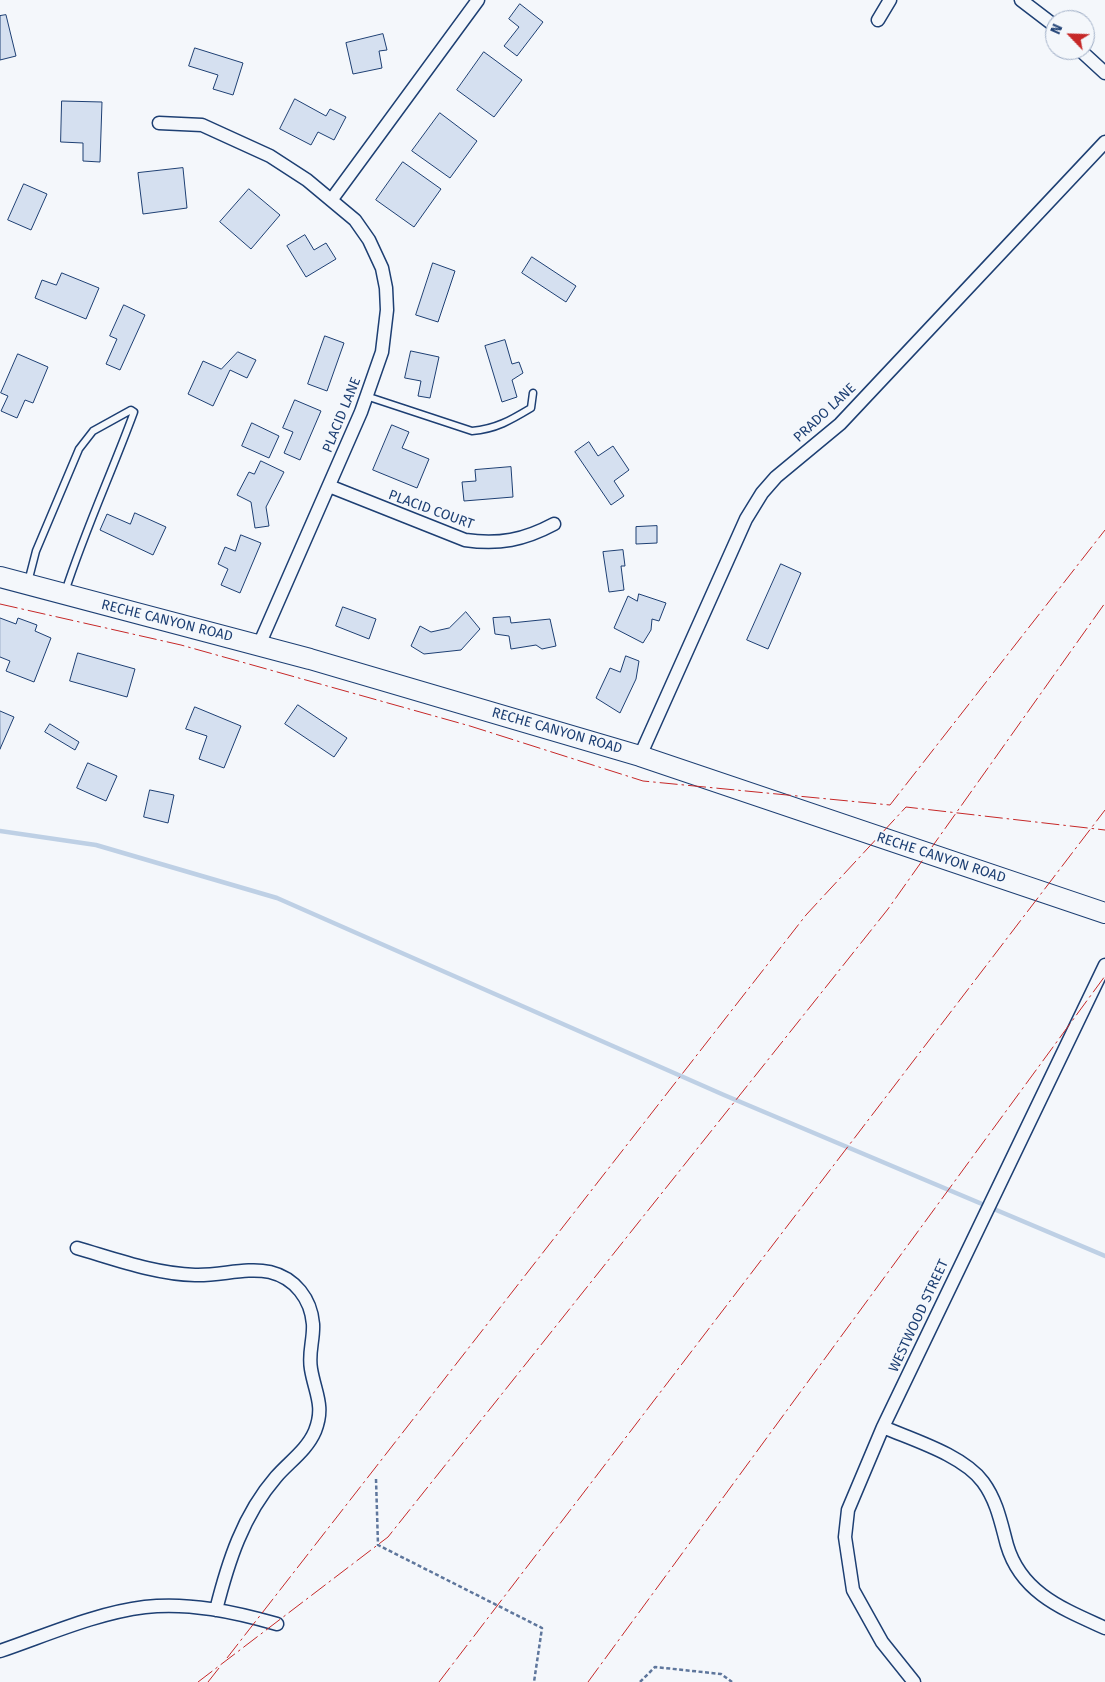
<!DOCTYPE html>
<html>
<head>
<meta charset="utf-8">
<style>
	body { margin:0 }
	#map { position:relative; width:1105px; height:1682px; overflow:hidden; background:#f4f7fb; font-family:"Fira Sans",sans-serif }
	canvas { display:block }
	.north { position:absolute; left:1045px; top:10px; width:50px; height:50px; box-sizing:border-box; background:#f4f7fb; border:1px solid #9eadc5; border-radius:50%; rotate:294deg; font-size:14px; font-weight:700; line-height:20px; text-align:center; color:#1d3f73 }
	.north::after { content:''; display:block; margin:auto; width:18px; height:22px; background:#c62828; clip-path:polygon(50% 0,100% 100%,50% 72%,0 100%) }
</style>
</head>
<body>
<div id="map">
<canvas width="1105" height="1682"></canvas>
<div class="north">N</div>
</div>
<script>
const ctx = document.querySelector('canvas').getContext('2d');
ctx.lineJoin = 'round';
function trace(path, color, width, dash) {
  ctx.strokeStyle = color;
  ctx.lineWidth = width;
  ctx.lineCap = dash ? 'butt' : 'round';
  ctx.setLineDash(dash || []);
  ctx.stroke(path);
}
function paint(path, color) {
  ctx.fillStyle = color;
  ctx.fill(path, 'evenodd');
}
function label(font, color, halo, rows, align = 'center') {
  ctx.font = font + ' "Fira Sans",sans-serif';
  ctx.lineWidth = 4;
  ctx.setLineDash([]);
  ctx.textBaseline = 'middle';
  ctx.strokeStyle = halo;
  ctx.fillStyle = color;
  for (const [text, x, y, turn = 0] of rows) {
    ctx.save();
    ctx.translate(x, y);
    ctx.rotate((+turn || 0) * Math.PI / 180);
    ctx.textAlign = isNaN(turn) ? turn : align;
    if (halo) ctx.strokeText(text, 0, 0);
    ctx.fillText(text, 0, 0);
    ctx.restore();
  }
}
trace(new Path2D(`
	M0 831 96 845 277 898 724 1095 1105 1256`), '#bed0e5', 4.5);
const building = new Path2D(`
	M520 4 543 22 517 56 504 46 519 27 509 19Z
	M6 15 16 56 0 60V16Z
	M383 34 387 50 379 51 382 68 353 74 346 43Z
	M195 48 243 63 233 95 213 89 218 75 189 66Z
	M484 52 522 80 494 117 457 90Z
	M295 99 326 116 330 109 346 117 334 140 318 132 311 145 280 129Z
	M62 101 102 102 100 162 83 161V143L61 142Z
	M440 113 477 141 450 178 412 151Z
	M403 162 441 189 414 227 376 200Z
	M183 168 187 208 143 214 138 173Z
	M24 184 47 194 31 230 8 220Z
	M249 189 280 215 251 249 220 222Z
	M305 235 314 250 326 243 336 259 306 277 287 246Z
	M532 257 576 286 566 302 522 273Z
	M433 263 455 271 438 322 416 315Z
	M62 273 99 288 86 319 35 298 42 280 56 285Z
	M124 305 145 315 120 370 106 364 117 339 110 336Z
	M325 336 344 343 327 391 308 384Z
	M505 340 512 364 519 362 523 373 512 380 517 397 502 402 485 346Z
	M411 351 439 357 430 398 418 396 421 381 405 378Z
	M238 352 256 360 247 378 230 370 213 406 188 394 203 361 221 369Z
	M18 354 48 367 33 403 25 400 17 418 1 411 8 396 1 393Z
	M295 400 321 411 300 460 284 453 293 432 283 428Z
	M252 423 279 436 269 458 242 446Z
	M392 425 409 432 402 448 429 459 417 488 373 470Z
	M589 442 598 456 613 446 629 470 614 481 624 496 611 505 575 452Z
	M261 461 284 472 266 507 269 526 255 528 251 502 237 495 249 472 254 474Z
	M511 467 513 497 464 501 462 482 476 481 475 470Z
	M135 513 166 527 153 555 100 530 107 514 130 524Z
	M657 526V543L636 544V527Z
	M241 535 261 543 240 593 221 585 228 569 218 564 225 547 235 551Z
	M623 550 625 566H621L624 590 609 592 603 552Z
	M781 564 801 573 768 649 747 640Z
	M639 594 666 603 659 621 652 619 651 630 643 643 614 628 628 596 637 601Z
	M343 607 376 619 369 639 336 626Z
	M466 612 480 629 461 650 424 654 411 646 420 626 431 632 449 628Z
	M510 617 511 623 550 619 556 646 542 649 536 645 511 649 509 636 495 634 493 618Z
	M0 618 16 624 18 618 37 625 35 631 51 638 34 682 6 671 10 661 0 657Z
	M78 653 135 669 127 697 70 681Z
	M626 656 639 661 636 679 620 713 596 698 610 668 620 672Z
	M298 705 347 738 334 757 285 724Z
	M195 707 241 726 224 768 199 759 207 736 186 729Z
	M0 711 14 717 0 749Z
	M50 724 79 742 75 750 45 732Z
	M88 763 117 776 106 801 77 788Z
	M150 790 174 795 168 823 144 817Z`);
paint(building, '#d5e0f0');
trace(building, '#1d3f73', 1);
const service = new Path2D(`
	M366 396 472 431C496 429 511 420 531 408L533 393
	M28 582 36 551 79 449 93 431 131 410 134 412C112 472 85 530 65 592`);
const minor = new Path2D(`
	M1021 0 1055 26
	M878 20 890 0
	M1080 50 1105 73
	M159 123 202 125 270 156 307 180 355 220 369 240 382 268 386 288 387 310 382 352 361 412 259 645
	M332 199 478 0
	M329 486 465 540C499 545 524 540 554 524
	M640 756 746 519 762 493 776 477 840 424 1105 142
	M77 1248C115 1259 155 1274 195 1275 220 1276 246 1267 270 1272 295 1278 311 1299 313 1324 314 1339 308 1353 311 1369 315 1393 325 1406 315 1431 307 1450 289 1462 276 1477 243 1515 228 1562 216 1610
	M883 1427C913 1440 963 1455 983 1482 997 1501 1001 1523 1007 1545 1021 1593 1063 1609 1105 1628
	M0 1651C47 1635 96 1613 145 1607 189 1602 235 1612 277 1624
	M914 1682 882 1642 853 1590 845 1537 848 1510 883 1427 1105 965`);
const primary = new Path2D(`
	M0 577 310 659 640 756 1105 913`);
trace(service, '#1d3f73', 9);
trace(minor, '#1d3f73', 15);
trace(primary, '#1d3f73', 22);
trace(new Path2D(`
	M376 1479 378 1545 542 1628 534 1682
	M640 1682 655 1667 721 1674 732 1682`), '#5e769c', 2.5, [4, 2.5]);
trace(service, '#f4f7fb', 6);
trace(minor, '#f4f7fb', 12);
trace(primary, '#f4f7fb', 20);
trace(new Path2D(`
	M0 604 181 645 470 726 643 781 890 805 1105 530
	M227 1658 806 915 906 807 1105 830
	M198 1682 388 1537 888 909 1105 603
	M208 1682 219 1668
	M439 1682 1105 810
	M588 1682 1105 976`), '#c62828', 1, [18, 4, 2.5, 4]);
label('14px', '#1d3f73', '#f4f7fb', [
	["PRADO LANE",825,413,-43],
	["PLACID LANE",342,415,-68],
	["PLACID COURT",431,510,20],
	["RECHE CANYON ROAD",167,621,14],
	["RECHE CANYON ROAD",557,731,16],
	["RECHE CANYON ROAD",941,858,18],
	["WESTWOOD STREET",919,1316,-65]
]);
</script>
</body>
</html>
